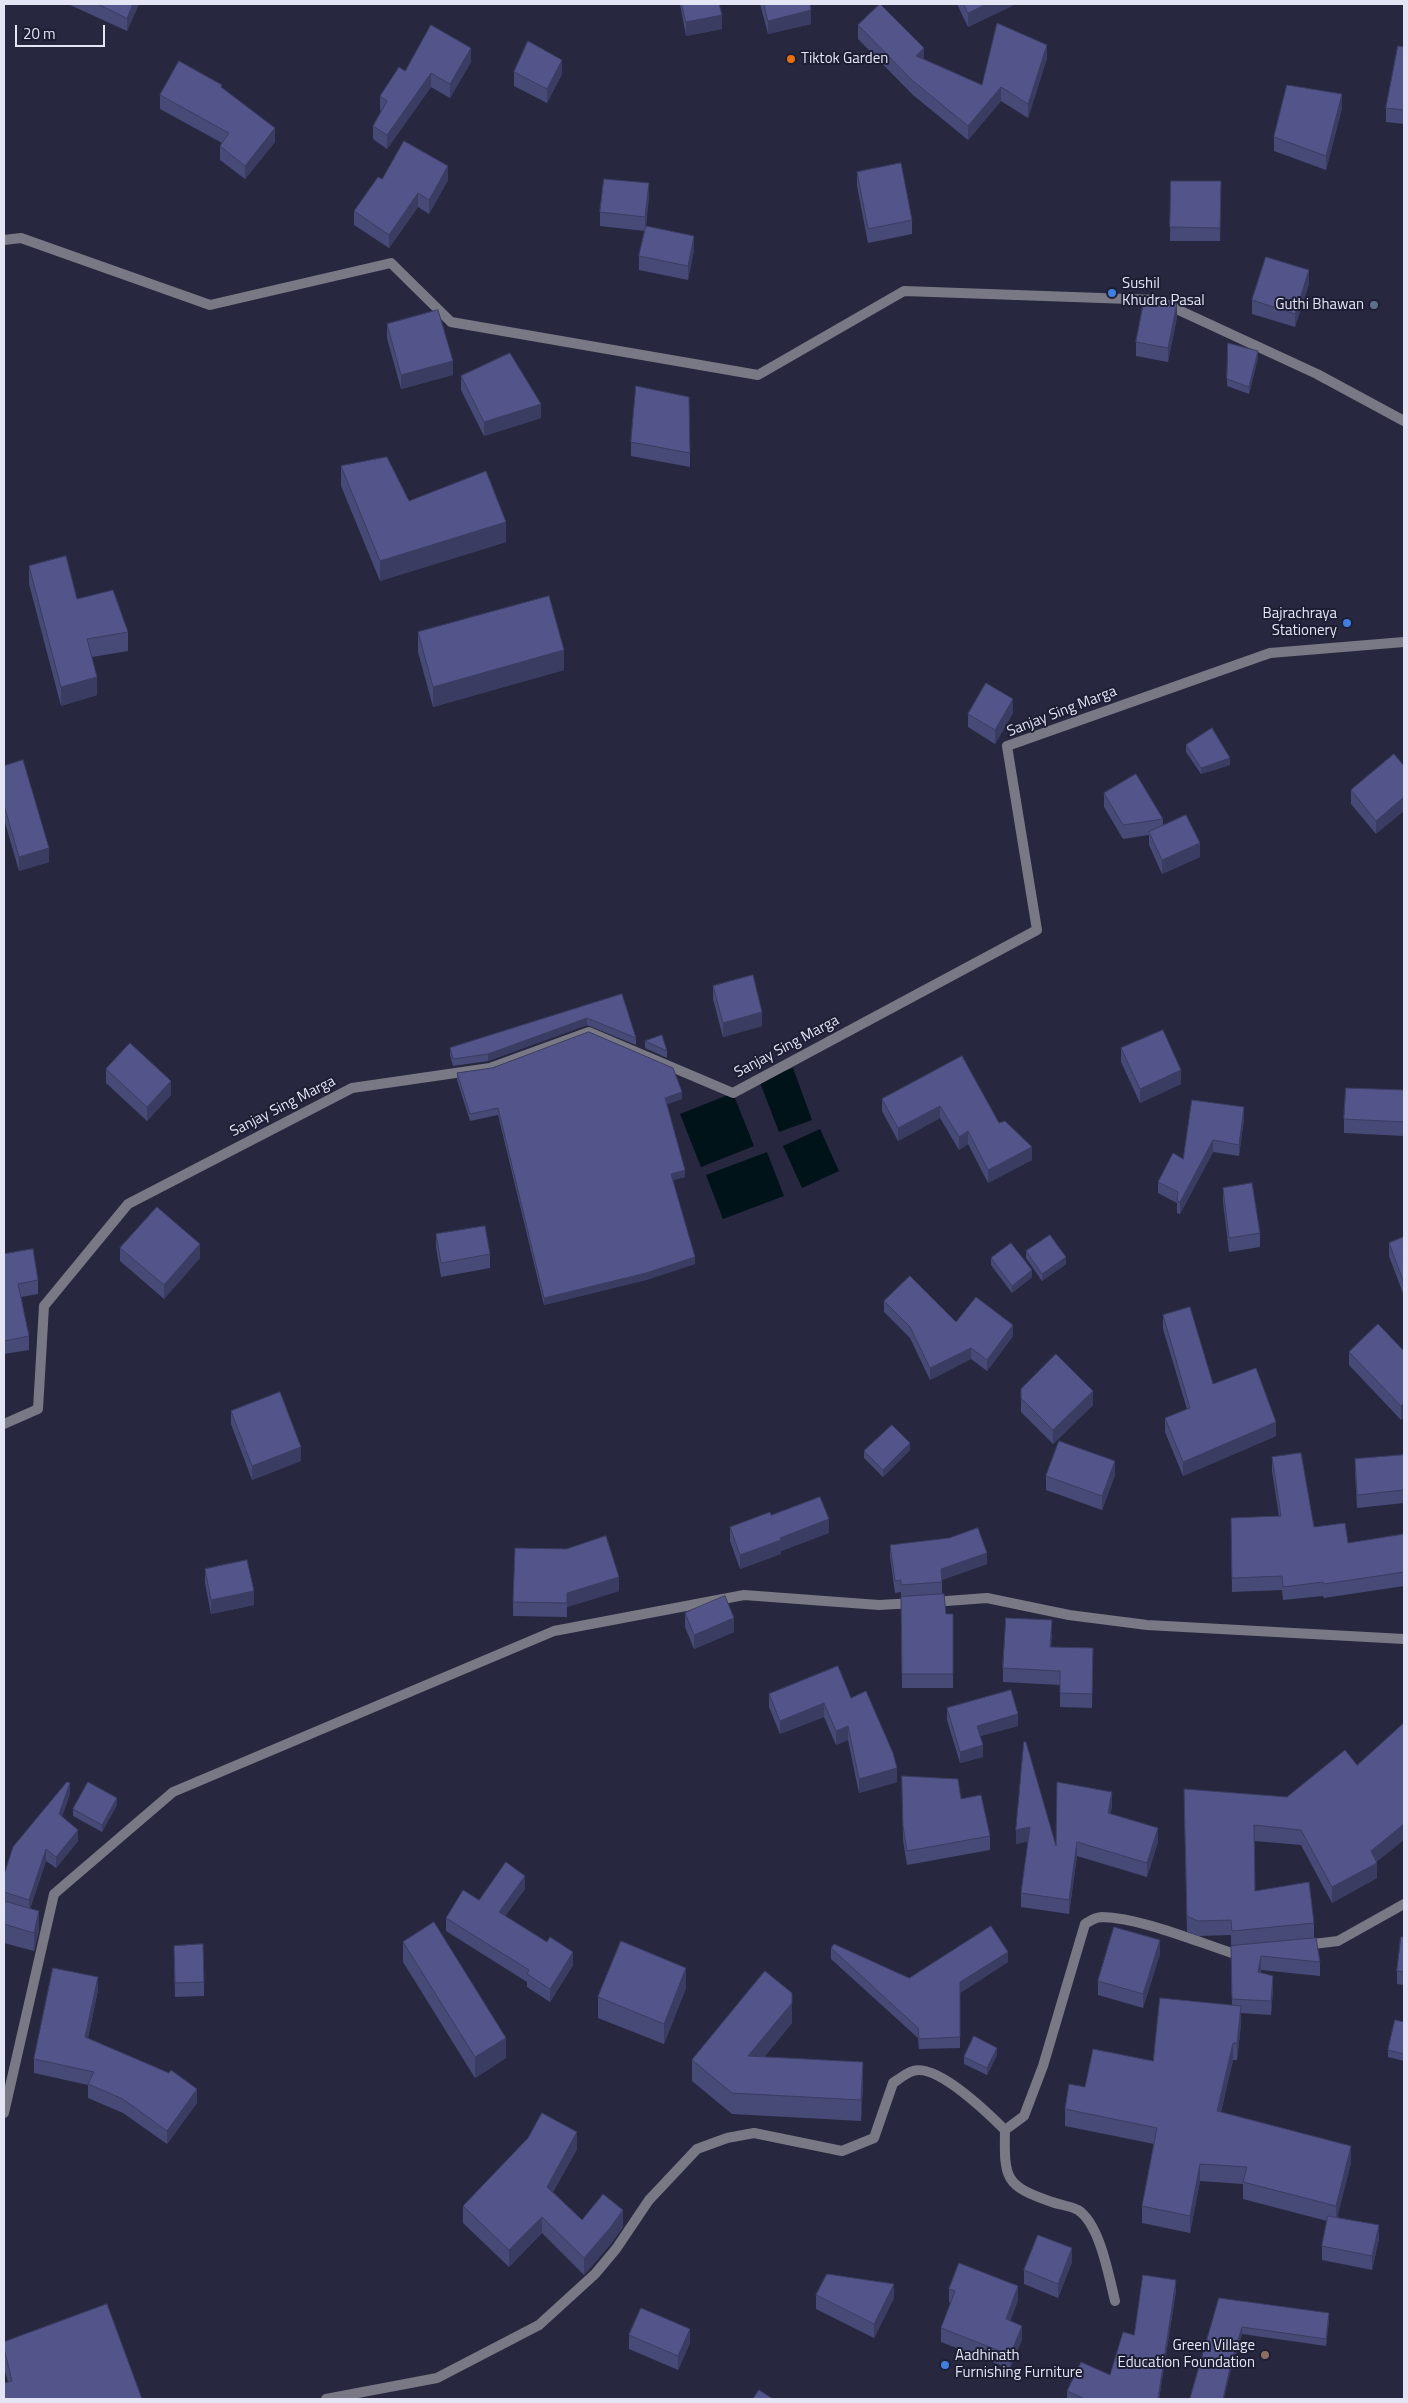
<!DOCTYPE html>
<html>
<head>
<meta charset="utf-8">
<style>
	body { margin:0 }
	#map { position:relative; width:1408px; height:2403px; overflow:hidden; background:#27283f; font-family:"Titillium Web",sans-serif }
	canvas { display:block }
	.frame { position:absolute; inset:0; border:5px solid #e3e5f4; pointer-events:none }
	.scale { position:absolute; left:15px; top:25px; width:90px; height:22px; box-sizing:border-box; border:2px solid #e3e5f4; border-top:0; padding-left:6px; font-size:15px; line-height:18px; white-space:nowrap; color:#e3e5f4; -webkit-text-stroke:4px #1d1e34; paint-order:stroke }
</style>
</head>
<body>
<div id="map">
<canvas width="1408" height="2403"></canvas>
<div class="frame"></div>
<div class="scale">20 m</div>
</div>
<script>
const ctx = document.querySelector('canvas').getContext('2d');
ctx.lineJoin = 'round';
function paint(path, color) {
  ctx.fillStyle = color;
  ctx.fill(path, 'evenodd');
}
function trace(path, color, width, dash) {
  ctx.strokeStyle = color;
  ctx.lineWidth = width;
  ctx.lineCap = dash ? 'butt' : 'round';
  ctx.setLineDash(dash || []);
  ctx.stroke(path);
}
function label(font, color, halo, rows, align = 'center') {
  ctx.font = font + ' "Titillium Web",sans-serif';
  ctx.lineWidth = 4;
  ctx.setLineDash([]);
  ctx.textBaseline = 'middle';
  ctx.strokeStyle = halo;
  ctx.fillStyle = color;
  for (const [text, x, y, turn = 0] of rows) {
    ctx.save();
    ctx.translate(x, y);
    ctx.rotate((+turn || 0) * Math.PI / 180);
    ctx.textAlign = isNaN(turn) ? turn : align;
    if (halo) ctx.strokeText(text, 0, 0);
    ctx.fillText(text, 0, 0);
    ctx.restore();
  }
}
paint(new Path2D(`
	M793 1068 812 1120 779 1132 759 1080Z
	M733 1093 754 1146 701 1167 680 1114Z
	M820 1129 839 1171 802 1188 783 1146Z
	M767 1152 784 1196 723 1219 706 1175Z`), '#001318');
trace(new Path2D(`
	M4 240 21 238 210 305 391 263 451 322 758 375 904 291 1157 300 1317 374 1404 421
	M4 1424 38 1409 44 1306 128 1204 352 1088 490 1068 589 1032 733 1093 1037 930 1007 746 1270 653 1404 642
	M933 1602 987 1598 1069 1615 1147 1625 1404 1639
	M1305 1945 1338 1941 1404 1904
	M4 2113 54 1894 173 1792 554 1631 744 1595 879 1605 914 1603
	M1005 2130C1004 2179 1005 2186 1052 2202 1060 2205 1071 2206 1078 2210 1100 2224 1109 2277 1115 2301
	M326 2399 437 2378 539 2325 595 2274 616 2249 649 2200 697 2149 727 2138 754 2133 842 2151 874 2138 893 2083C899 2079 906 2073 913 2071 937 2063 989 2114 1005 2130L1024 2116 1043 2066 1085 1924C1090 1921 1095 1917 1102 1917 1141 1918 1195 1941 1232 1953L1244 1952`), '#797885', 10);
paint(new Path2D(`
	M68 4H139L127 31Z
	M680 4H719L722 29 686 36Z
	M760 4H810L811 24 768 34Z
	M957 4H1016L968 27Z
	M858 25 924 59 982 85 1047 58 1028 118 1001 101 968 140 913 95 858 39Z
	M1404 47V124L1386 122V108Z
	M471 62 450 98 431 87 387 149 373 139V126L381 111 380 110V96L405 71Z
	M514 72 562 74 547 103 514 86Z
	M222 88 275 142 245 179 220 160V146L222 143 160 109V95Z
	M1342 108 1326 170 1274 151V137Z
	M857 172 912 220V234L868 243 857 186Z
	M382 179 448 180 429 214 418 207 389 248 354 225V211Z
	M1171 181H1221L1220 241H1170Z
	M649 197 646 226 694 250 688 280 639 270V256L645 231 600 226V212Z
	M1309 284 1295 327 1252 314V300Z
	M1177 317 1168 362 1136 356V342Z
	M387 324 453 375 401 389 387 338Z
	M1258 358 1249 394 1227 386V379Z
	M461 376 541 418 484 436 461 390Z
	M631 442 690 453V467L631 456Z
	M341 466 409 501 506 542 380 581 341 486Z
	M29 566 77 599 128 632V651L92 657 97 695 61 706 29 584Z
	M418 632 564 670 433 707 418 652Z
	M1013 713 995 744 968 727V714Z
	M1186 745 1230 765 1201 774 1186 752Z
	M4 766 49 862 19 871 4 819Z
	M1404 766 1376 834 1351 804V790Z
	M1104 793 1163 819V825L1200 857 1162 874 1149 845V835L1123 839 1104 807Z
	M713 986 762 1026 723 1037 713 999Z
	M622 994 636 1038V1045L587 1025 488 1061 453 1066 450 1055V1048Z
	M645 1041 667 1051V1058L645 1048Z
	M1121 1048 1181 1084 1140 1103 1121 1062Z
	M962 1056 999 1123 1032 1160 988 1183 968 1144 959 1150 940 1118 898 1141 882 1111V1099Z
	M106 1069 171 1095 147 1121 106 1083Z
	M457 1073 682 1099 667 1104 685 1177 673 1180 695 1264 646 1280 544 1305 498 1115 470 1121 457 1080Z
	M1404 1090V1136L1344 1133V1119Z
	M1244 1119 1239 1156 1213 1152 1180 1214 1177 1213V1203L1158 1193V1182L1183 1159Z
	M1223 1188 1260 1233V1247L1229 1252 1223 1202Z
	M436 1234 490 1254V1268L441 1277 436 1247Z
	M1404 1237V1296L1389 1256V1243Z
	M120 1248 200 1258 164 1299 120 1261Z
	M1026 1251 1066 1264 1042 1281 1026 1258Z
	M4 1254 38 1280V1294L21 1297 29 1336V1350L4 1354Z
	M991 1258 1032 1277 1012 1293 991 1265Z
	M884 1301 956 1322 1013 1336 987 1371 971 1359 930 1380 910 1338 884 1312Z
	M1163 1315 1213 1384 1276 1436 1183 1476 1165 1432V1418L1187 1409 1163 1329Z
	M1404 1351V1417L1401 1420 1349 1365V1352Z
	M1021 1389 1093 1405 1053 1444 1021 1412Z
	M231 1411 301 1461 252 1480 231 1424Z
	M910 1450 883 1477 864 1458V1451Z
	M1404 1455V1503L1357 1508 1355 1472V1459Z
	M1272 1457 1314 1527 1348 1543 1404 1534V1586L1324 1598 1323 1596 1283 1600 1282 1590 1232 1592 1231 1518 1279 1516 1272 1471Z
	M1115 1475 1102 1510 1046 1490V1476Z
	M771 1515 829 1533 781 1551V1554L740 1569 730 1541V1527Z
	M890 1545 987 1564 942 1580V1594L946 1614H953V1688H902L901 1592 895 1593 890 1557Z
	M566 1549 619 1591 567 1607V1617L513 1616V1602Z
	M205 1569 254 1605 211 1614 205 1583Z
	M685 1613 734 1632 694 1649 685 1627Z
	M1052 1634 1051 1647 1093 1662 1092 1708 1060 1707V1685L1003 1682V1668Z
	M769 1694 851 1698 897 1782 859 1793 848 1740 836 1745 824 1717 780 1734 769 1707Z
	M947 1708 1018 1726 980 1736 983 1757 960 1763 947 1720Z
	M902 1776 961 1799 990 1836V1850L907 1865 903 1840Z
	M70 1794 62 1816 78 1841 56 1868 46 1861 30 1909 39 1930 34 1951 4 1943V1875Z
	M1287 1797 1376 1862 1377 1878 1332 1903 1301 1845 1254 1841 1255 1891 1314 1923V1938L1320 1962V1976L1261 1970V1973L1273 1990 1271 2015 1241 2013V2024L1237 2060H1233L1221 2112 1351 2163 1337 2217 1379 2239 1372 2270 1322 2260V2246L1327 2221 1243 2199V2184L1200 2181 1190 2233 1142 2223V2206L1154 2144 1065 2126V2109L1085 2087 1153 2061 1232 2006 1231 1935 1198 1936 1187 1932 1184 1804Z
	M117 1805 102 1832 73 1816V1809Z
	M1112 1806 1110 1814 1158 1842 1147 1877 1077 1856 1069 1914 1021 1907V1893L1028 1841 1016 1844V1830L1056 1846Z
	M525 1889 505 1916 573 1965 550 2002 527 1987V1982L446 1931V1918L479 1900Z
	M1404 1937V1985L1397 1984V1971Z
	M403 1942 506 2058 475 2078 403 1962Z
	M174 1946 204 1982V1996L175 1997Z
	M831 1948 909 1978 1008 1962 960 1993V2048L919 2049 918 2038 831 1959Z
	M1160 1954 1143 2008 1098 1995V1981Z
	M686 1988 664 2044 598 2018V1997Z
	M98 1990 88 2038 197 2103 167 2144 123 2113 88 2098V2085L34 2073V2059Z
	M1404 2022V2061L1388 2057V2050Z
	M792 2023 764 2057 863 2083 861 2121 732 2114 692 2081V2060Z
	M997 2055 987 2075 964 2064V2057Z
	M577 2149 553 2192 582 2220 623 2227 610 2245 584 2275 542 2233 509 2267 463 2223V2206Z
	M1072 2262 1058 2298 1024 2284V2270Z
	M949 2289 1018 2300 1010 2321 1022 2339 1010 2369 941 2342V2328L951 2303 949 2302Z
	M1176 2291 1159 2399H1067V2391L1110 2375 1134 2335Z
	M816 2295 894 2298 874 2338 816 2309Z
	M1219 2298 1329 2320 1326 2346 1242 2334 1231 2370Z
	M629 2335 690 2343 678 2370 629 2349Z
	M4 2342 142 2399 8 2382 4 2368Z`), '#474977');
paint(new Path2D(`
	M133 4H139L127 31V18Z
	M987 4H1016L968 27V13Z
	M811 10V24L768 34V21Z
	M722 15V29L686 36V22Z
	M1047 45V58L1028 118V104Z
	M471 48V62L450 98V84Z
	M924 48V62L916 56Z
	M562 60V74L547 103V89Z
	M431 73V87L387 149V135Z
	M1001 87V101L968 140V126Z
	M1342 94V108L1326 170V156Z
	M275 128V142L245 179V166Z
	M448 166V180L429 214V200Z
	M649 183V197L645 231V217Z
	M418 193V207L389 248V235Z
	M694 236V250L688 280V266Z
	M1309 270V284L1295 327V314Z
	M1177 303V317L1168 362V348Z
	M1258 351V358L1249 394V387Z
	M453 361V375L401 389V375Z
	M541 404V418L484 436V422Z
	M506 522V542L380 581V561Z
	M564 650V670L433 707V687Z
	M97 677V695L61 706V687Z
	M1013 699V713L995 744V730Z
	M1230 758V765L1201 774V768Z
	M1404 797V811L1376 834V821Z
	M1200 843V857L1162 874V860Z
	M49 848V862L19 871V857Z
	M762 1012V1026L723 1037V1023Z
	M587 1018V1025L488 1061V1054Z
	M1181 1070V1084L1140 1103V1089Z
	M171 1081V1095L147 1121V1107Z
	M682 1092V1099L665 1105V1098Z
	M940 1106V1118L898 1141V1128Z
	M1244 1107V1119L1239 1156V1145Z
	M968 1131V1144L959 1150V1137Z
	M1213 1140V1152L1180 1214V1202Z
	M1032 1147V1160L988 1183V1170Z
	M685 1170V1177L671 1180V1174Z
	M200 1244V1258L164 1299V1285Z
	M695 1257V1264L646 1280 544 1305V1298Z
	M1066 1257V1264L1042 1281V1274Z
	M1032 1270V1277L1012 1293V1286Z
	M1013 1325V1336L987 1371V1360Z
	M971 1348V1359L930 1380V1368Z
	M1093 1391V1405L1053 1444V1430Z
	M1404 1403V1417L1401 1420V1406Z
	M1276 1422V1436L1183 1476V1462Z
	M910 1443V1450L883 1477V1470Z
	M301 1447V1461L252 1480V1466Z
	M1115 1461V1475L1102 1510V1496Z
	M829 1519V1533L781 1551V1554L740 1569V1555L780 1538Z
	M987 1553V1564L941 1580V1569Z
	M619 1577V1591L567 1607V1617V1593Z
	M254 1591V1605L211 1614V1600Z
	M734 1618V1632L694 1649V1635Z
	M824 1703V1717L780 1734V1721Z
	M1018 1714V1726L977 1737V1726Z
	M848 1726V1740L836 1745V1731Z
	M983 1745V1757L960 1763V1752Z
	M897 1768V1782L859 1793V1779Z
	M70 1783V1794L59 1825V1814Z
	M1112 1792V1806L1108 1827V1813Z
	M117 1798V1805L102 1832V1825Z
	M1404 1824V1840L1373 1865 1377 1863V1878L1332 1903V1887L1371 1851Z
	M1030 1827V1841L1016 1844V1830Z
	M1158 1828V1842L1147 1877V1863Z
	M78 1830V1841L56 1868V1857Z
	M1077 1842V1856L1069 1914V1900Z
	M46 1849V1861L29 1911V1900Z
	M525 1876V1889L499 1925V1912Z
	M39 1911V1930L34 1951V1933Z
	M1160 1940V1954L1143 2008V1994Z
	M573 1952V1965L550 2002V1989Z
	M1008 1952V1962L960 1993V1982Z
	M1261 1956V1970L1258 1986V1972Z
	M686 1968V1988L664 2044V2024Z
	M1273 1976V1990L1271 2015V2001Z
	M98 1977V1990L85 2051V2037Z
	M792 2003V2023L748 2077V2056Z
	M1241 2006V2024L1237 2060V2043Z
	M506 2038V2058L475 2078V2057Z
	M1233 2043V2060L1217 2128V2111Z
	M997 2048V2055L987 2075V2068Z
	M863 2062V2083L861 2121V2100Z
	M197 2089V2103L167 2144V2131Z
	M577 2132V2149L547 2203V2187Z
	M1351 2146V2163L1336 2223V2206Z
	M1200 2164V2181L1190 2233V2216Z
	M623 2210V2227L610 2245 584 2275V2258Z
	M542 2217V2233L509 2267V2250Z
	M1379 2225V2239L1372 2270V2256Z
	M1072 2248V2262L1058 2298V2284Z
	M1176 2280V2291L1159 2399H1158Z
	M894 2284V2298L874 2338V2324Z
	M1018 2286V2300L1006 2333V2319Z
	M1329 2313V2320L1326 2346V2339Z
	M1022 2326V2339L1010 2369V2355Z
	M1242 2327V2334L1231 2370 1224 2399H1223L1231 2363Z
	M690 2329V2343L678 2370V2356Z`), '#3a3c61');
const building = new Path2D(`
	M98 4H133L127 18Z
	M682 4H719L722 15 686 22Z
	M764 4H810L811 10 768 21Z
	M880 4 924 48 916 56 982 85 997 23 1047 45 1028 104 1001 87 968 126 913 81 858 25Z
	M964 4H987L968 13Z
	M431 25 471 48 450 84 431 73 387 135 373 126 387 101 380 96 399 67 405 71Z
	M528 41 562 60 547 89 514 72Z
	M1398 46 1404 47V110L1386 108Z
	M179 61 222 85 221 87 275 128 245 166 220 146 229 133 160 95Z
	M1287 85 1342 94 1326 156 1274 137Z
	M404 141 448 166 429 200 418 193 389 235 354 211 378 177 382 179Z
	M901 163 912 220 868 229 857 172Z
	M604 179 649 183 645 217 600 212Z
	M1171 181H1221L1220 228 1170 227Z
	M646 226 694 236 688 266 639 256Z
	M1266 257 1309 270 1295 314 1252 300Z
	M1145 296 1177 303 1168 348 1136 342Z
	M438 310 453 361 401 375 387 324Z
	M1228 343 1258 351 1249 387 1227 379Z
	M510 353 541 404 484 422 461 376Z
	M636 386 689 397 690 453 631 442Z
	M387 457 409 501 486 471 506 522 380 561 341 466Z
	M66 556 77 599 113 590 128 632 87 639 97 677 61 687 29 566Z
	M549 596 564 650 433 687 418 632Z
	M986 683 1013 699 995 730 968 714Z
	M1212 728 1230 758 1201 768 1186 745Z
	M1394 754 1404 766V797L1376 821 1351 790Z
	M23 760 49 848 19 857 4 805V766Z
	M1136 774 1163 819 1123 825 1104 793Z
	M1186 815 1200 843 1162 860 1149 832Z
	M753 975 762 1012 723 1023 713 986Z
	M622 994 636 1038 587 1018 488 1054 453 1059 450 1048Z
	M1163 1030 1181 1070 1140 1089 1121 1048Z
	M589 1032 673 1068 682 1092 665 1098 685 1170 671 1174 695 1257 646 1273 544 1298 498 1108 470 1114 457 1073 492 1068Z
	M662 1035 667 1051 645 1041Z
	M130 1043 171 1081 147 1107 106 1069Z
	M962 1056 999 1123 1005 1121 1032 1147 988 1170 968 1131 959 1137 940 1106 898 1128 882 1099Z
	M1346 1088 1404 1090V1122L1344 1119Z
	M1192 1100 1244 1107 1239 1145 1213 1140 1180 1202 1177 1201 1178 1192 1158 1182 1173 1153 1183 1159Z
	M1252 1183 1260 1233 1229 1238 1223 1188Z
	M157 1207 200 1244 164 1285 120 1248Z
	M485 1226 490 1254 441 1263 436 1234Z
	M1050 1235 1066 1257 1042 1274 1026 1251Z
	M1404 1237V1283L1389 1243Z
	M1011 1243 1032 1270 1012 1286 991 1258Z
	M33 1249 38 1280 18 1284 29 1336 4 1341V1254Z
	M910 1276 956 1322 976 1297 1013 1325 987 1360 971 1348 930 1368 910 1327 884 1301Z
	M1190 1307 1213 1384 1256 1368 1276 1422 1183 1462 1165 1418 1190 1408 1163 1315Z
	M1378 1324 1404 1351V1403L1401 1406 1349 1352Z
	M1056 1354 1093 1391 1053 1430 1021 1398V1389Z
	M280 1392 301 1447 252 1466 231 1411Z
	M892 1425 910 1443 883 1470 864 1451Z
	M1059 1441 1115 1461 1102 1496 1046 1476Z
	M1301 1453 1314 1527 1345 1523 1348 1543 1404 1534V1572L1324 1584 1323 1582 1283 1587 1282 1576 1232 1578 1231 1518 1281 1516 1272 1457Z
	M1404 1455V1490L1357 1495 1355 1459Z
	M820 1497 829 1519 780 1538 781 1540 740 1555 730 1527 770 1512 771 1515Z
	M978 1528 987 1553 941 1569 942 1582 901 1585V1580L895 1581 890 1545 949 1538Z
	M606 1536 619 1577 567 1593V1603L513 1602 515 1548 566 1549Z
	M247 1560 254 1591 211 1600 205 1569Z
	M944 1594 946 1614H953V1674H902L901 1597Z
	M725 1596 734 1618 694 1635 685 1613Z
	M1006 1618 1052 1620 1050 1647 1093 1648 1092 1694 1060 1693V1671L1003 1668Z
	M838 1666 851 1698 866 1691 893 1753 897 1768 859 1779 848 1726 836 1731 824 1703 780 1721 769 1694Z
	M1011 1690 1018 1714 977 1726 983 1745 960 1752 947 1708Z
	M1404 1723V1824L1371 1851 1377 1863 1332 1887 1301 1830 1254 1825 1255 1891 1309 1882 1314 1923 1232 1931 1231 1920 1198 1921 1187 1916 1184 1789 1287 1797 1345 1750 1357 1765Z
	M1024 1742H1026L1056 1846 1057 1782 1112 1792 1108 1813 1158 1828 1147 1863 1077 1842 1069 1900 1021 1893 1030 1827 1016 1830Z
	M902 1776 958 1779 961 1799 981 1795 990 1836 907 1851 903 1826Z
	M67 1782 70 1783 59 1814 78 1830 56 1857 46 1849 29 1900 4 1892V1875L13 1847Z
	M88 1782 117 1798 102 1825 73 1809Z
	M506 1862 525 1876 499 1912 547 1942 550 1937 573 1952 550 1989 527 1974 529 1970 446 1918 463 1890 479 1900Z
	M4 1901 39 1911 34 1933 4 1924Z
	M434 1922 506 2038 475 2057 403 1942Z
	M991 1926 1008 1952 960 1982V2037L919 2039 918 2028 831 1948 834 1944 909 1978Z
	M1114 1927 1160 1940 1143 1994 1098 1981Z
	M1401 1937H1404V1972L1397 1971Z
	M1316 1938 1320 1962 1261 1956 1258 1972 1273 1976 1271 2001 1232 1999 1231 1946Z
	M621 1941 686 1968 664 2024 598 1997Z
	M203 1944 204 1982 175 1983 174 1946Z
	M53 1968 98 1977 85 2037 169 2073 171 2070 197 2089 167 2131 123 2099 88 2084 94 2072 34 2059Z
	M765 1971 792 1993V2003L748 2056 863 2062 861 2100 732 2093 692 2060Z
	M1160 1998 1241 2006 1237 2043H1233L1217 2111 1351 2146 1336 2206 1243 2182 1247 2167 1200 2164 1190 2216 1142 2206 1157 2128 1065 2109 1069 2084 1085 2087 1093 2049 1153 2061Z
	M1395 2020 1404 2022V2054L1388 2050Z
	M974 2036 997 2048 987 2068 964 2057Z
	M542 2113 577 2132 547 2187 582 2220 603 2194 623 2210 610 2228 584 2258 542 2217 509 2250 463 2206 528 2138Z
	M1328 2216 1379 2225 1372 2256 1322 2246Z
	M1038 2235 1072 2248 1058 2284 1024 2270Z
	M959 2263 1018 2286 1006 2319 1022 2326 1010 2355 941 2328 955 2291 949 2289Z
	M827 2274 894 2284 874 2324 816 2295Z
	M1143 2275 1176 2280 1158 2399H1085L1067 2391 1081 2362 1110 2375 1123 2332 1134 2335Z
	M1219 2298 1329 2313 1326 2339 1242 2327 1231 2363 1223 2399H1190Z
	M107 2304 142 2399H4V2383L12 2381 4 2348V2342Z
	M641 2308 690 2329 678 2356 629 2335Z
	M759 2390 773 2399H753Z`);
paint(building, '#53558a');
trace(building, '#3a3c61', 1);
for (const [x, y, r, color] of [
	[791,59,5,"#e8710a"],
	[1112,293,5,"#3f7fe0"],
	[1374,305,5,"#5c6f8a"],
	[1347,623,5,"#3f7fe0"],
	[1265,2355,5,"#8d6e63"],
	[945,2365,5,"#3f7fe0"]
]) {
  const dot = new Path2D();
  dot.arc(x, y, r, 0, 2 * Math.PI);
  ctx.fillStyle = color;
  ctx.fill(dot);
  trace(dot, '#1d1e34', 2);
}
label('15px', '#e3e5f4', '#1d1e34', [
	["Tiktok Garden",801,59],
	["Sushil",1122,284],
	["Khudra Pasal",1122,301],
	["Guthi Bhawan",1364,305,"right"],
	["Bajrachraya",1337,614,"right"],
	["Stationery",1337,631,"right"],
	["Green Village",1255,2346,"right"],
	["Education Foundation",1255,2363,"right"],
	["Aadhinath",955,2356],
	["Furnishing Furniture",955,2373]
], 'left');
label('15px', '#e3e5f4', '#1d1e34', [
	["Sanjay Sing Marga",1062,712,-21],
	["Sanjay Sing Marga",787,1047,-28],
	["Sanjay Sing Marga",283,1107,-27]
]);
</script>
</body>
</html>
